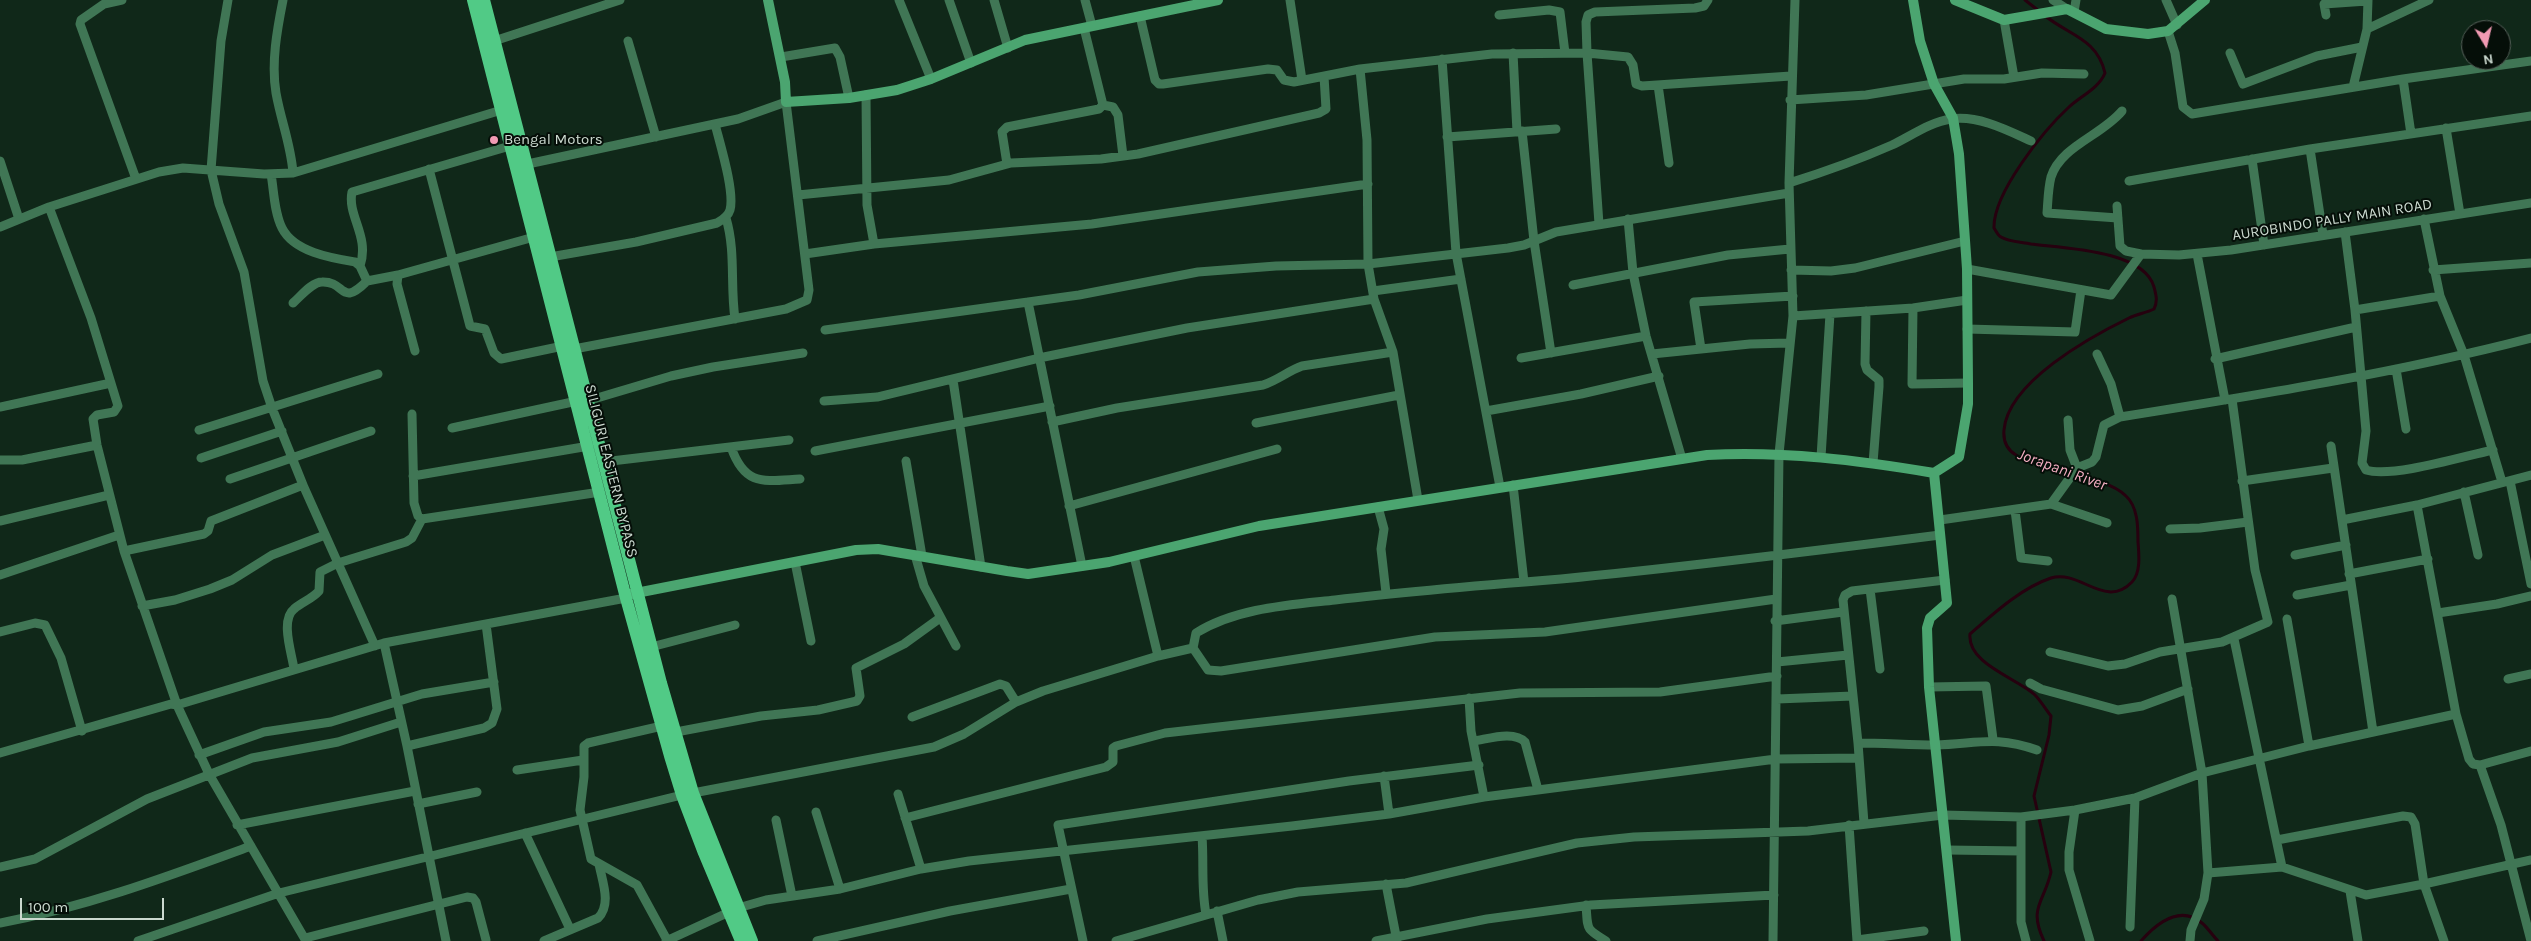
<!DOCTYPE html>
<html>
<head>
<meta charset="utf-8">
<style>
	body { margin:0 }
	#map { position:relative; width:2531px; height:941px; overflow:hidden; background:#102819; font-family:Karla,sans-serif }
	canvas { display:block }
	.north { position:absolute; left:2461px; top:20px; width:50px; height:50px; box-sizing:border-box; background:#050e08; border:1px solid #545f58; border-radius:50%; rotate:171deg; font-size:14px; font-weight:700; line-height:20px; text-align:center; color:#cbd9cf }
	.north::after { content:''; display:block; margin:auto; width:18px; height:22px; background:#f19ab3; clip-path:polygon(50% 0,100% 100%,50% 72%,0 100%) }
	.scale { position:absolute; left:20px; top:898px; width:144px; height:22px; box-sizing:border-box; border:2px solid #cbd9cf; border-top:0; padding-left:6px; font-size:15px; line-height:18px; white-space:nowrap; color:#cbd9cf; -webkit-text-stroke:4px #050e08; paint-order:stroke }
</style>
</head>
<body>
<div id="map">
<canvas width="2531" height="941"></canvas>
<div class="north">N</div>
<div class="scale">100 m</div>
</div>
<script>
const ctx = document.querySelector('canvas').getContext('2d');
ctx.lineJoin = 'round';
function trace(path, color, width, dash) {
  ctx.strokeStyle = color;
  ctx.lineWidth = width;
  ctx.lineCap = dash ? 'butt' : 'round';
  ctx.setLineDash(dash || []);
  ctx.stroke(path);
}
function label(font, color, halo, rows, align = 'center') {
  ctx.font = font + ' Karla,sans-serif';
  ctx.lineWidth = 4;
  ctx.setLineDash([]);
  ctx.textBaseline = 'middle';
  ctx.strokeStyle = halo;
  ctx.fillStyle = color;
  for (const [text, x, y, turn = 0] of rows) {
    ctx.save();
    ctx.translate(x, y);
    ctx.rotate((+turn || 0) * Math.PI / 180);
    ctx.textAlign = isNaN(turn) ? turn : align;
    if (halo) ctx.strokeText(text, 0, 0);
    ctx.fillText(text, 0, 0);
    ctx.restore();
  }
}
trace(new Path2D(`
	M2025 0 2039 11
	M2044 15C2068 35 2097 38 2105 73 2099 88 2081 96 2069 107 2044 130 1993 193 1994 228 1996 231 1998 236 2001 237 2009 242 2022 242 2031 244 2063 248 2144 250 2154 287 2156 295 2158 301 2154 309 2146 313 2137 314 2129 318 2090 337 2008 382 2004 430 2003 441 2006 449 2016 455 2044 472 2105 475 2126 496 2138 507 2138 527 2138 542 2139 554 2141 573 2132 582 2105 610 2080 569 2051 578 2021 588 1993 614 1970 634 1967 664 2017 678 2035 695 2041 701 2046 710 2051 716L2049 735 2034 796 2051 872C2044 903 2028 907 2044 941
	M2141 941C2156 924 2179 904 2202 923 2208 928 2212 935 2218 941`), '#26010f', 3);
trace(new Path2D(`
	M122 0 104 4 81 20 80 24 136 179
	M228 0 221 41 211 170 219 204 244 272 263 381 272 408 303 485 375 646
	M283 0C277 30 271 63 276 93 281 121 291 145 293 173
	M899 0 931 79
	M949 0 971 63
	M994 0 1008 48
	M1085 0 1092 26
	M1290 0 1302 80
	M1708 0 1704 6 1695 8 1595 12 1588 15 1586 22 1587 53 1628 57 1633 65 1636 84 1642 86 1791 76
	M2053 0 2067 9
	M2166 0 2177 25
	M2074 12 2076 0
	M1499 15 1549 10 1560 12 1565 53
	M2326 15 2324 4 2367 1
	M1140 16 1155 80 1159 84H1163L1268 69 1277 70 1284 80 1294 82 1360 69 1492 54 1587 53 1599 224
	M2004 20 2014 77
	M2367 29 2368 0
	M2168 31 2175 53 2183 107 2192 114 2403 79 2531 61
	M494 41 620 0
	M628 41 656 137
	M1513 53 1517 132
	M2230 53 2243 84 2317 56 2362 47
	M781 57 835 48 840 57 849 98
	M1442 59 1456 253 1500 487
	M1360 69 1367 140 1368 264 1374 299 1393 352 1418 500
	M2403 79 2411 134
	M1658 85 1669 163
	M2353 87 2367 29 2429 0
	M866 95 867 205 874 244
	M1790 100 1866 95 1964 79H2004L2042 73 2084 74
	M1103 105 1113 107 1118 115 1123 156
	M2446 128 2460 214
	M1522 131 1534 241 1551 353
	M1447 137 1556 129
	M2310 149 2323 235
	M2252 159 2264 245
	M0 161 19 219
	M1007 164 1002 132 1007 127 1099 109 1103 105 1084 28
	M523 165 738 119 786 102 809 290 807 300 786 309 574 349
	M429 169 470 326 485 329 494 353 501 359 563 346
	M271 174C274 191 274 212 282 228 294 252 331 258 355 262L360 266 367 281 398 275
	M2129 181 2310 149 2531 116
	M1789 183C1824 172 1858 160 1892 145 1911 136 1930 122 1951 119 1978 115 2007 130 2031 141
	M798 195 949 180 1011 163 1101 159 1138 154 1319 113 1326 109 1324 76
	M2117 206 2120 246 2126 251 2141 254
	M49 207 91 318 118 406 114 412 97 415 93 419 97 445 124 551 177 705 384 643 626 598
	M726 218C736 252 730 284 735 319
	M2118 218 2047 213C2048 201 2048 189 2051 177 2061 146 2101 136 2122 111
	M1628 219 1633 273 1646 336 1682 459
	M2424 219 2440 296 2355 310 2366 431 2362 463 2366 470C2393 478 2464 456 2493 450
	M0 227 49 207 159 172 183 168 264 174 293 173 505 109
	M2345 232 2355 310
	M805 254 874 244 1092 224 1368 184
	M2197 254 2225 400
	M550 257 636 242 717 223C722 220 728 217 730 210 735 192 720 144 715 124
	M360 266C370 236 347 216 352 192L510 146
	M1967 269 2111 295 2141 254 2179 255 2231 250 2531 203
	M1791 270 1831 271 1855 268 1965 241
	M2433 270 2531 263
	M1573 285 1728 255 1790 249
	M1373 291 1461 279
	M2440 296 2464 355 2502 482
	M1028 302 1082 566
	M293 303C301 296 312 282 322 282 346 281 340 308 367 281
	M1913 308 1912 384 1968 383
	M1866 311 1865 364 1867 370 1879 380V387L1873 463
	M1793 316 1913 308 1967 300
	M1967 329 2075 332 2081 290
	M825 330 1079 295 1198 272 1276 266 1368 264 1508 248 1524 245 1556 232 1789 193
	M1701 349 1694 302 1793 296
	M415 351 397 284 398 275 534 237
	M1652 354 1750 344 1789 343
	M2097 354 2111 384 2120 417
	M1521 358 1646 336
	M2215 359 2356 327
	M2396 369 2406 429
	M953 380 981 567
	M587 401 671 376 713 367 803 353
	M824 401 877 397 1039 358 1187 328 1374 299
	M0 407 111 383
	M1486 411 1581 394 1659 376
	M412 414 414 503 418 516 422 519 600 492
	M2068 420 2070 450 2077 468
	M1052 422 1117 408 1263 385C1278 380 1288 371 1302 366L1393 352
	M1256 423 1399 395
	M452 428 577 401
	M199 430 378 374
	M2331 446 2373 732
	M731 447C745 487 764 481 800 479
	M815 451 1050 406
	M1821 457 1830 314
	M201 458 282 431
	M0 460H22L97 445
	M906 461 922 556
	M603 462 789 440
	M413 476 589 446
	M230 479 371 431
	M2242 481 2333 468
	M2510 481 2531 584
	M1513 485 1524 582
	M2464 492 2478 555
	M2051 504 2107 523
	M2417 505 2456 714 2469 759 2473 764 2480 765 2531 751
	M1069 506 1277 449
	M1378 507 1384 529 1381 549 1386 593
	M2015 510 2021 558 2048 561
	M1940 520 2051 504 2077 468 2092 462 2096 457 2104 425 2120 417C2258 395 2396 373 2531 338
	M2342 520 2417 505 2531 475
	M0 521 109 495
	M2170 529 2200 528 2248 522
	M124 551 204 534 208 531 211 521 303 485
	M915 555 924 586 956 646
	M2295 555 2346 545
	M1134 556 1158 656
	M795 562 811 641
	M2349 574 2428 559
	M0 575 119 535
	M1870 589 1880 669
	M2297 595 2351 585
	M1776 599 1545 632 1435 637 1221 671 1208 670 1193 648 1196 633C1236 608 1289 605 1335 600 1410 591 1485 585 1561 579 1687 567 1814 551 1940 535
	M2172 599 2202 773 2208 873 2204 899 2191 930 2190 941
	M142 606 175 600 210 589 232 580 272 555 325 535
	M2438 613 2497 604 2531 596
	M2287 619 2309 746 2456 714
	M1775 621 1843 612
	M0 632 35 623 45 625 61 658 82 731
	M2234 639 2282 867
	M384 643 407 746 446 941
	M651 647 735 625
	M2050 652 2108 666 2125 664 2160 652 2222 642 2268 622 2255 570 2232 399
	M1777 662 1848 655
	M294 669C292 654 280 620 294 609 302 602 312 599 319 591L320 572 338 563 406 542 412 538 422 519
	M2508 679 2531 674
	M2030 683 2041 689 2118 710 2142 706 2188 689
	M1929 687 1986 686 1993 739
	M1469 698 1471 731 1484 797
	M1777 699 1853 696
	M912 717 1000 684 1006 686 1016 702
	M662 726 588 743 584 746V777L580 810 591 859 637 885 667 940
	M676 732 761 716 818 710 857 701 860 696 856 668 904 644 940 618
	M1473 741C1488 739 1514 730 1525 742L1538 790
	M1858 743C1884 743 1910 745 1935 745 1977 744 1995 735 2037 750
	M407 746 484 728 492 723 497 709 486 624
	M0 753 171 704 177 705 209 774 306 941
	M199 755 264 732 331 722 422 694 494 682
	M2480 765 2501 825 2531 941
	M517 770 583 760
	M1384 776 1389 814
	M693 793 934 747 964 734 1016 702 1043 691 1158 656 1193 648
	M898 794 921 869
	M418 804 477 792
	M2075 810 2069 852V870L2090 941
	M816 812 840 889
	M2021 817V922L2026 941
	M905 818 1106 767 1113 762V748L1116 746 1165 733 1520 693 1660 692 1777 676
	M776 820 792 896
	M1864 823 1858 743 1843 600 1845 595 1852 591 1945 580
	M237 825 415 791
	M1849 825 1857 941
	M525 833 570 929
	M1202 836C1204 863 1201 888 1206 914
	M2277 840 2403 816 2411 817 2415 824 2424 884 2444 941
	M1947 850 2021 851
	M0 867 35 859 147 799 252 758 338 742 401 722
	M2208 873 2282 867 2366 895 2424 884 2531 860
	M1386 884 1397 941
	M2350 891 2358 941
	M1586 905C1588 930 1585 928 1606 941
	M1217 911 1223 941
	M0 923C89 906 166 877 251 846
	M2130 927 2135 798
	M305 938 467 897 473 898 476 902 486 940
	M1857 940 1924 931
	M138 941 279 893 682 795
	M544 941 598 918C612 904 602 881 599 864
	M666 941 738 908 766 900 840 889 921 869 969 861 1292 826 1389 814 1484 797 1776 759 1859 758
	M817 941 950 911 1071 889
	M1083 941 1058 825 1349 781 1479 765
	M1116 941 1258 900 1298 892 1406 883 1577 843 1634 837 1808 831 1943 815 2021 817 2075 810 2135 798 2202 773 2309 746
	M1376 941 1487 919 1591 905 1774 895
	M1773 941 1779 454 1793 316 1789 183 1795 0`), '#407655', 9);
trace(new Path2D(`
	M768 0 785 82 786 102 849 98 897 90 931 79 1025 40 1218 0
	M1955 0 2004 20 2067 9 2106 29 2148 34 2168 31 2205 0
	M1934 473 1947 603 1930 618 1927 628 1929 687 1956 941
	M631 594 856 550 878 549 1007 571 1028 574 1109 562 1259 526 1707 455C1785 451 1857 460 1934 473L1959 457 1968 404V383L1967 269 1959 154 1953 118 1934 84 1920 41 1913 0`), '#4ba570', 10);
trace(new Path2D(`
	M473 0 626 598 670 756 682 795 704 853 741 941
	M484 0 661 683 693 793 752 941`), '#51ca86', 12);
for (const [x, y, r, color] of [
	[494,140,5,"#f19ab3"]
]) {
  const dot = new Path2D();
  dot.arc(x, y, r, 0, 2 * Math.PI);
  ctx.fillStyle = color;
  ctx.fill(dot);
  trace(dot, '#050e08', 2);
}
label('15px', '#cbd9cf', '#050e08', [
	["Bengal Motors",504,140]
], 'left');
label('15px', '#cbd9cf', '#050e08', [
	["AUROBINDO PALLY MAIN ROAD",2332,220,-9],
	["SILIGURI EASTERN BYPASS",611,471,76]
]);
label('italic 16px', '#f4aec2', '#050e08', [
	["Jorapani River",2062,470,20]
]);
</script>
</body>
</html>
